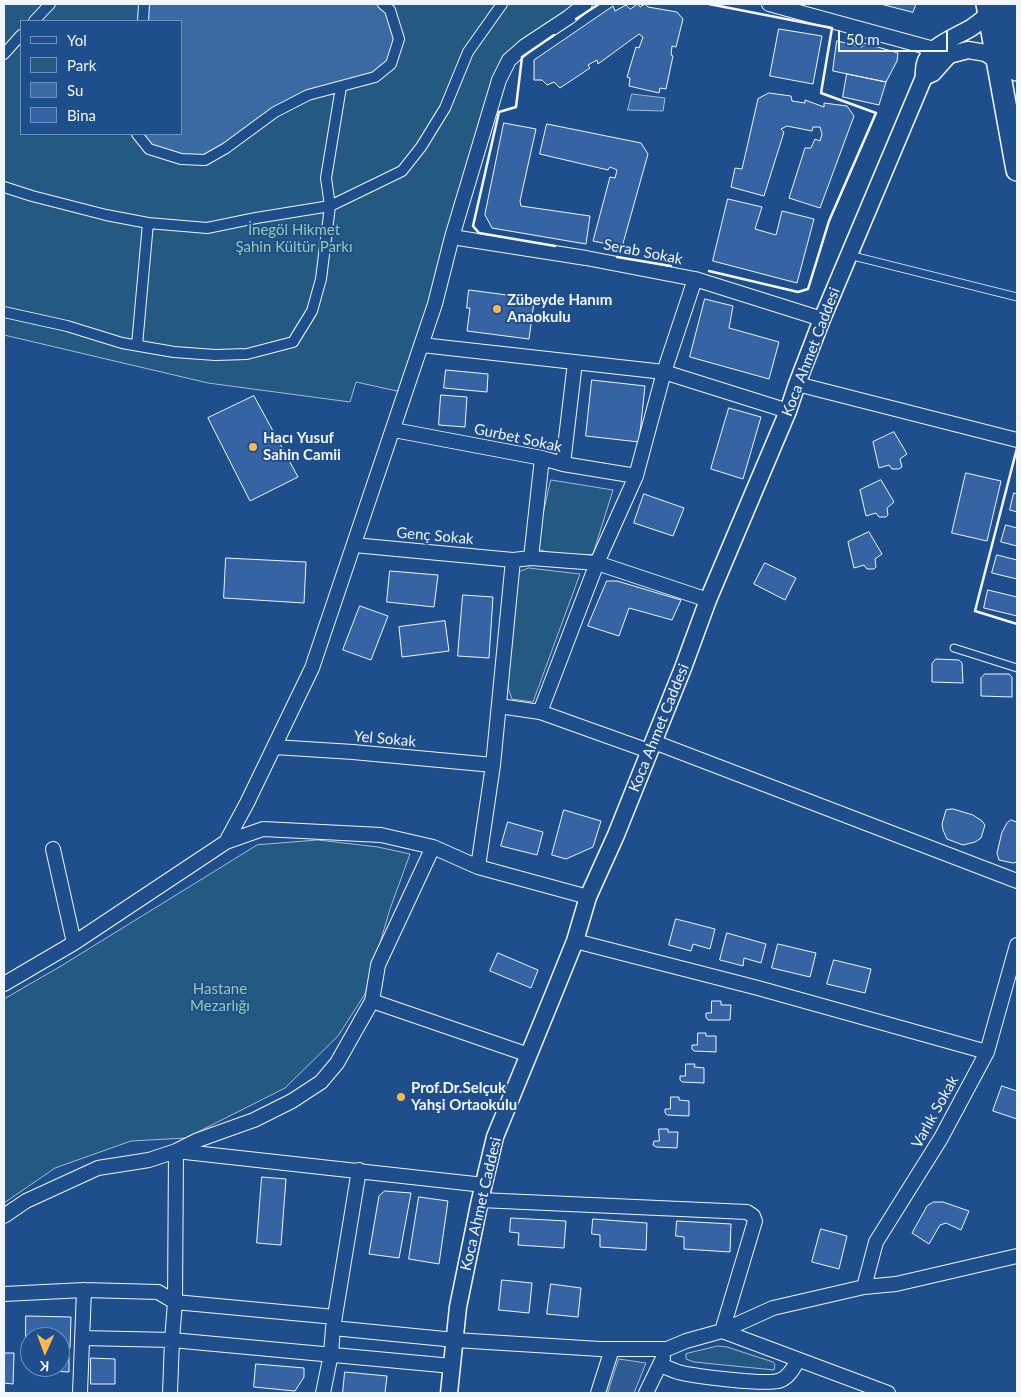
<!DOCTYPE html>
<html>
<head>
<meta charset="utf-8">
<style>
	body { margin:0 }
	#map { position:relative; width:1021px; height:1397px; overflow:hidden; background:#1f4e8c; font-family:Lato,sans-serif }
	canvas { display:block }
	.frame { position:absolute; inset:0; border:5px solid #f2f6ff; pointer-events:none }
	.legend { position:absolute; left:20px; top:20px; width:162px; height:115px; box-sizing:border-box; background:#1f4e8c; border:1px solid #7391ba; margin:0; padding:6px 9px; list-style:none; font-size:15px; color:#f2f6ff }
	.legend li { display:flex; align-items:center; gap:10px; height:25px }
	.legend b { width:25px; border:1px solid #7391ba }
	.north { position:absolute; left:20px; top:1327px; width:50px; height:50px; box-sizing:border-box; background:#1f4e8c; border:1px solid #7391ba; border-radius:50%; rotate:182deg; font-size:14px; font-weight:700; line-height:20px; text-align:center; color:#f2f6ff }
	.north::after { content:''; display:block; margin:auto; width:18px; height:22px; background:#ffb74d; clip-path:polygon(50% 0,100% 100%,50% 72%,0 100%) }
	.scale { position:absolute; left:838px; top:30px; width:110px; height:22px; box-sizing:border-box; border:2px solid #f2f6ff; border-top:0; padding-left:6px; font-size:15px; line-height:18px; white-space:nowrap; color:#f2f6ff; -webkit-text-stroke:4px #1f4e8c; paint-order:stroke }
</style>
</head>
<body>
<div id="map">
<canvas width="1021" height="1397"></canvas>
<div class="frame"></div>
<ul class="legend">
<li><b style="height:6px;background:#1f4e8c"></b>Yol</li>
<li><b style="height:14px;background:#245a82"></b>Park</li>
<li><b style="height:14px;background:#3b69a3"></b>Su</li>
<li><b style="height:14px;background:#3563a3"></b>Bina</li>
</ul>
<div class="north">K</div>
<div class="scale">50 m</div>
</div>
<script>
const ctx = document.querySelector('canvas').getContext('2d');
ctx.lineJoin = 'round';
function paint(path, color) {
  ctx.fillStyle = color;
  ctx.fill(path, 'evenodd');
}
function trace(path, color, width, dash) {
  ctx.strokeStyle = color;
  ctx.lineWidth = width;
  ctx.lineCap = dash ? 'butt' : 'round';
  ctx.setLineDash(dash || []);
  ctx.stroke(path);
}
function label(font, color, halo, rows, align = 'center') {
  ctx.font = font + ' Lato,sans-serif';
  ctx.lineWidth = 4;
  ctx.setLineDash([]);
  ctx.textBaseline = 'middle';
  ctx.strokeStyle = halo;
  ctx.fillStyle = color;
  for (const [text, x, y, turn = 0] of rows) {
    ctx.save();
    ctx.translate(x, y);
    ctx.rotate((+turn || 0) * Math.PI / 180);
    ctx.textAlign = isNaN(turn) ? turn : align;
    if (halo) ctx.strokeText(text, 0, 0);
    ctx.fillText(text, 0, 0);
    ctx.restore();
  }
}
const green = new Path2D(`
	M4 4H585L509 60 406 393 356 382 350 402 208 383 4 335ZM21 21H181V134H21Z
	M551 480 613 490 593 554C583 558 544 555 536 547Z
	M529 568 580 574 533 702 512 699 508 688 515 581 519 572Z
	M318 840 378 847 410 854 390 909 365 994 338 1036 285 1088 186 1138 131 1141 55 1168 4 1203V999L61 966 257 845Z
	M718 1346 727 1347 773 1362 775 1365 774 1370 694 1362 686 1359V1354Z`);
paint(green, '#245a82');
trace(green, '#a8bbd7', 1);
const parking = new Path2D(`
	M619 1359 646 1363 634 1393H608Z`);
paint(parking, '#305b95');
trace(parking, '#a8bbd7', 1);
const water = new Path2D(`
	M144 4H383L399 39 391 64 376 77 308 95 205 160 149 149 137 134H181V21H143Z
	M632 94 665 98 663 111 628 110Z`);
paint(water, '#3b69a3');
trace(water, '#a8bbd7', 1);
const building = new Path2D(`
	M638 4 640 7 645 4 648 7 677 12 683 19 676 47 672 46 671 55 673 56 666 89 660 88 659 93 629 86 630 78 627 77 636 47 639 48 643 37 639 34 598 64 597 60 588 65 590 68 560 88 554 82 547 85 542 80H534V60L613 6 615 11 626 5 630 9Z
	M881 4H916L913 12Z
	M779 29 822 36 813 84 770 76Z
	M837 41 862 47 864 43 898 53 897 61 886 82 833 71Z
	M847 74 886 82 879 105 843 97Z
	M769 93 791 96 792 101 805 103V100L824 107V103L847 106 854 116 820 208 789 198 805 148H811L815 139 820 141 822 134 820 127H813L812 131 787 126 781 129 784 132 764 196 731 187 735 168 742 169 758 99Z
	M504 123 536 129 520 201 521 206 590 216 586 244 492 228 485 215Z
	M547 124 641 143 648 154 622 247 593 241 610 177 615 178 617 170 610 167 608 170 540 154Z
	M728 199 762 207 755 229 776 235 782 211 814 219 797 283 713 261Z
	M469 290 522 297V301L534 302 529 339 467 331 470 308H467Z
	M705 299 733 306 729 328 779 342 769 379 690 357Z
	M446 370 488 374 487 392 444 388Z
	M592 380 645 386 639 442 586 436Z
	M441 395 467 397 465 427 439 425Z
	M254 396 298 477 250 501 208 418Z
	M729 408 761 417 743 479 711 469Z
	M894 432 907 454 900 459 902 467 899 469H892L889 465 879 468 873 442Z
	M966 473 1001 481 987 541 952 533Z
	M881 480 894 502 887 508 888 515 886 517H879L876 513 866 516 860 490Z
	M1014 493 1017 494V512L1010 510Z
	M644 494 684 508 673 536 634 523Z
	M1006 525 1017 528V546L1001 542Z
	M869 532 882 554 875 559 876 567 874 569H867L864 565 854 568 848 542Z
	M997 555 1017 560V579L992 573Z
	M226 558 306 562 304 603 224 598Z
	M765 563 796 578 785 600 754 584Z
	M390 571 438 575 434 607 387 602Z
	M607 581H617L681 600 672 620 629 608 619 636 588 626Z
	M988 590 1017 597V616L984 608Z
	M463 595 493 597 489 658 458 656Z
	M360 606 388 616 371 660 343 650Z
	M445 621 449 651 402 657 399 627Z
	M936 659 959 660 962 663 963 683 932 682V664Z
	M985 674H1009L1012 677V697L981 696V678Z
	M953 809 973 815 982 821 985 825 981 838 975 842 963 845 947 839 943 830 942 824 946 810Z
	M564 810 601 821 593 847 566 859 552 855Z
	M1011 820 1017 822V862L1013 863 999 860 997 853 1002 832 1007 823Z
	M508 822 543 832 537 855 501 846Z
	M676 919 715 929 710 949 693 944 691 951 669 945Z
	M727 933 766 944 761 963 744 958 743 966 720 960Z
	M778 944 816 953 810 977 772 968Z
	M498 953 538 970 531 988 490 971Z
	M834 960 871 969 865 993 827 984Z
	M712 1001H721V1005H731L730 1020H708L706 1017V1013H711Z
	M698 1033H706V1036H716V1052L694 1051 692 1049V1045H697Z
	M686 1064H695L694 1067 704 1068V1083L682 1082 680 1080V1076H685Z
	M1002 1086 1017 1091V1119L993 1111Z
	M671 1097H679V1100L689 1101V1116L667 1115 665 1113V1109H670Z
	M659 1129H668V1132H678L677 1148 656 1147 653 1145 654 1141H659Z
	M262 1177 286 1179 281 1245 257 1243Z
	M385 1191 411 1193 399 1258 369 1254 379 1196Z
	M419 1197 448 1201 439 1264 409 1259Z
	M934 1202H943L969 1211 961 1230 946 1223 940 1225 929 1244 912 1233 927 1206Z
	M511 1218 566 1221 564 1248 518 1245 519 1233 510 1232Z
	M593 1219 647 1223 646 1250 600 1247V1235L592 1234Z
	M677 1221 731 1224 730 1252 684 1249V1237L676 1236Z
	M821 1229 847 1236 839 1269 812 1262Z
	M502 1280 532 1283 529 1313 499 1310Z
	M551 1284 581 1288 578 1317 547 1314Z
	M26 1316 71 1317 70 1348H60V1337H30V1348H26Z
	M4 1353H14L13 1384 4 1383Z
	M60 1357H69V1372L32 1370V1367H60Z
	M91 1358 115 1359V1384H91Z
	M256 1364 304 1368V1377L295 1391 254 1387Z
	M345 1372 387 1376 385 1393H343Z`);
paint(building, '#3563a3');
trace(building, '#f2f6ff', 1);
const service = new Path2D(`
	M849 255 1017 297
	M954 648 1017 668`);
const pedestrian = new Path2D(`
	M34 21 50 4
	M143 21 144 4
	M4 54 21 35
	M137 134 149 149 181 159 205 160 226 148 275 112 308 95 375 77 391 64 399 39 390 10 383 4
	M4 187 32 196 106 215 148 223 207 228 256 218 330 206 402 171 421 147 445 108 468 52 502 4
	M4 312 67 326 122 343 174 352 215 355 247 354 293 342 312 311 321 279 330 206 326 178 341 87
	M137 345 148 223`);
const minor = new Path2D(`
	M769 4 934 49 942 52
	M452 237 586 258 695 279 822 319
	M422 345 664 372 788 411
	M797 384 1017 440
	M394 430 542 458 563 464 636 476
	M563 464 575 362
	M354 545 513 560 531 558 597 563 708 600
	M531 558 542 458
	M499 706 540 712 649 751
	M540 712 597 563 636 476 664 372 695 279
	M654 742 1017 881
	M274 747 353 752 493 765
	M226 842 247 803 312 668 435 304 452 237 499 80 509 60 525 46 569 17 585 4
	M53 849 74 943
	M478 867 493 765 513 560
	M575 941 758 988 987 1052
	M4 984 74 943 226 842 263 829 381 835 433 847 478 867 588 897
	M372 1001 529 1055
	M480 1200 747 1212 753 1216 755 1221 722 1331 888 1393
	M4 1216 26 1201 98 1168 149 1160 176 1151 198 1140 254 1120 292 1101 321 1082 337 1063 372 1001 378 965 433 847
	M864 1287 876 1242 941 1138 987 1052 1017 945
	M4 1294 84 1290 158 1292 175 1302 335 1317
	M333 1328 455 1340 600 1349H667L686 1341 722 1331 773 1308 864 1287 896 1284 1017 1256
	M82 1338 172 1340 452 1366
	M660 1365C666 1367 672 1370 678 1372 693 1376 769 1386 781 1380 790 1376 794 1367 798 1360
	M80 1393 84 1290
	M170 1393 172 1340 175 1302 176 1151 484 1185
	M323 1393 331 1354 333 1328 359 1170
	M598 1393 612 1349
	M646 1393 663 1358`);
const tertiary = new Path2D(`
	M924 77 933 73 949 55 968 50 986 53 998 61
	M449 1393 458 1307 480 1200 495 1137 554 993 575 941 588 897 616 835 683 668 708 600 788 411 797 384 822 319 924 77C921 47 949 41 971 28 977 24 983 19 989 14`);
const primary = new Path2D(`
	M987 4 1017 170
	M1005 4 1017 70`);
trace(service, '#f2f6ff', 9);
trace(pedestrian, '#f2f6ff', 12);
trace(minor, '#f2f6ff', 16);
trace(tertiary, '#f2f6ff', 19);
trace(primary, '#f2f6ff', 24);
trace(service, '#1f4e8c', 7);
trace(pedestrian, '#1f4e8c', 10);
trace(minor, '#1f4e8c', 14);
trace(tertiary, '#1f4e8c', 16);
trace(primary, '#1f4e8c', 21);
trace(new Path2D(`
	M709 4 832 28 821 93 876 113 829 221 808 289 798 292 709 271
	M576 19 599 4
	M554 35 522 57 516 107 499 112 473 226 479 233 555 246
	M617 257 671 266
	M1017 448 975 611 1017 624`), '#f2f6ff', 2.5);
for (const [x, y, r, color] of [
	[497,309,5,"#ffb74d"],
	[253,447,5,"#ffb74d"],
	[401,1097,5,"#ffb74d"]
]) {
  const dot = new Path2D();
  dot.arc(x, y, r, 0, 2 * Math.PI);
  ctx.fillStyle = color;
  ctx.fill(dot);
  trace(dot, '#1f4e8c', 2);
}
label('15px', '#97c8a6', '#1f4e8c', [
	["İnegöl Hikmet",294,230],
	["Şahin Kültür Parkı",294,247],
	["Hastane",220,989],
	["Mezarlığı",220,1006]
]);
label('15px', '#f2f6ff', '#1f4e8c', [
	["Serab Sokak",643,252,11],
	["Koca Ahmet Caddesi",811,352,-69],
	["Gurbet Sokak",518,438,12],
	["Genç Sokak",435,536,5],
	["Koca Ahmet Caddesi",659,728,-68],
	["Yel Sokak",385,739,5],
	["Varlık Sokak",935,1112,-61],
	["Koca Ahmet Caddesi",481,1204,-77]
]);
label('bold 15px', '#f2f6ff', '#1f4e8c', [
	["Zübeyde Hanım",507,300],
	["Anaokulu",507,317],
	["Hacı Yusuf",263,438],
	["Sahin Camii",263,455],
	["Prof.Dr.Selçuk",411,1088],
	["Yahşi Ortaokulu",411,1105]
], 'left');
</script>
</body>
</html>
